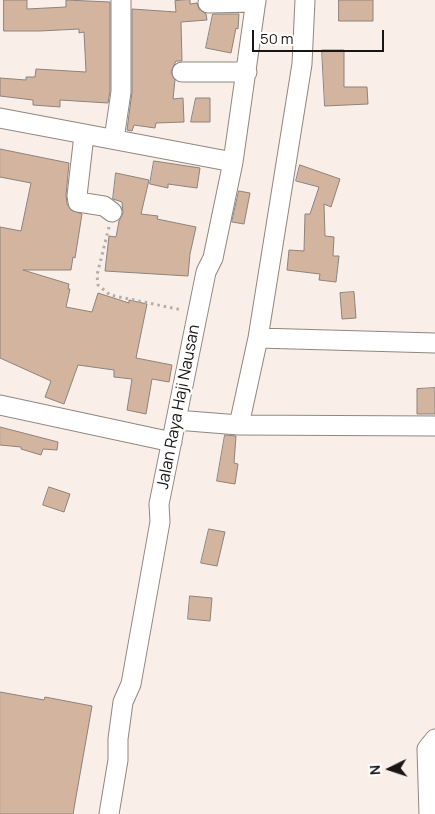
<!DOCTYPE html>
<html>
<head>
<meta charset="utf-8">
<style>
	body { margin:0 }
	#map { position:relative; width:435px; height:814px; overflow:hidden; background:#f9efe8; font-family:Manrope,sans-serif }
	canvas { display:block }
	.north { position:absolute; left:365px; top:744px; width:50px; height:50px; -webkit-text-stroke:4px #fff; paint-order:stroke; rotate:266deg; font-size:14px; font-weight:700; line-height:20px; text-align:center; color:#191513 }
	.north::after { content:''; display:block; margin:auto; width:18px; height:22px; background:#191513; clip-path:polygon(50% 0,100% 100%,50% 72%,0 100%) }
	.scale { position:absolute; left:252px; top:30px; width:132px; height:22px; box-sizing:border-box; border:2px solid #191513; border-top:0; padding-left:6px; font-size:15px; line-height:18px; white-space:nowrap; color:#191513; -webkit-text-stroke:4px #fff; paint-order:stroke }
</style>
</head>
<body>
<div id="map">
<canvas width="435" height="814"></canvas>
<div class="north">N</div>
<div class="scale">50 m</div>
</div>
<script>
const ctx = document.querySelector('canvas').getContext('2d');
ctx.lineJoin = 'round';
function paint(path, color) {
  ctx.fillStyle = color;
  ctx.fill(path, 'evenodd');
}
function trace(path, color, width, dash) {
  ctx.strokeStyle = color;
  ctx.lineWidth = width;
  ctx.lineCap = dash ? 'butt' : 'round';
  ctx.setLineDash(dash || []);
  ctx.stroke(path);
}
function label(font, color, halo, rows, align = 'center') {
  ctx.font = font + ' Manrope,sans-serif';
  ctx.lineWidth = 5;
  ctx.setLineDash([]);
  ctx.textBaseline = 'middle';
  ctx.strokeStyle = halo;
  ctx.fillStyle = color;
  for (const [text, x, y, turn = 0] of rows) {
    ctx.save();
    ctx.translate(x, y);
    ctx.rotate((+turn || 0) * Math.PI / 180);
    ctx.textAlign = isNaN(turn) ? turn : align;
    if (halo) ctx.strokeText(text, 0, 0);
    ctx.fillText(text, 0, 0);
    ctx.restore();
  }
}
const building = new Path2D(`
	M4 0H27V9L66 7V0L110 2V91L108 103 60 100V107L33 105V100L0 96V78L26 80V77H35L36 69 86 72 84 32 79 33V29L40 31H4Z
	M190 0V4L197 3 199 9 206 14 207 20 181 22 182 61H176L171 72 175 80 173 99 183 98 184 122 156 123 155 128 134 125 132 131 127 130 132 92V9L176 12 175 1Z
	M339 0H373V21H339Z
	M213 14H239L238 29 236 28 231 53 206 48Z
	M322 50H344V87H367L368 104 325 106Z
	M196 98H210V122H191Z
	M0 149 69 163 66 195 67 204 71 210 82 214 75 258 73 257 71 270H23L69 284 68 289H70L66 307 92 312 98 293 129 303V300L147 304 136 358 172 365 169 382 152 379 146 414 127 410 132 379 114 377V370L78 365 64 404 45 397 51 381 0 358V227L21 231 31 183 0 177Z
	M154 161 200 168 197 188 168 184V188L150 184Z
	M300 165 340 179 331 207 324 204 325 236 334 237 333 256H339L336 282 319 280 320 274 287 270 289 250 304 251 305 214H310L319 187 296 181Z
	M116 173 149 180 141 214 158 216 157 219 196 227 190 254 188 276 105 271 109 236 116 237 119 221 123 213 122 202 113 199Z
	M239 191 250 193 244 224 232 222Z
	M354 292 356 318 342 319 340 293Z
	M435 388V414H417V389Z
	M0 427 58 442 57 450 43 449 41 455 21 449V447L0 445Z
	M225 435 236 436 234 463 238 464 235 484 217 481Z
	M49 487 70 494 64 512 43 505Z
	M209 529 225 532 217 566 201 563Z
	M190 596 212 598 210 621 188 619Z
	M0 692 44 700 45 697 92 706 73 814H0Z`);
paint(building, '#d3b49e');
trace(building, '#8c837d', 1);
const minor = new Path2D(`
	M208 3 256 2
	M182 72H247
	M0 118 233 162
	M84 135 77 196 78 202 104 206 112 212
	M114 139 121 92V0
	M258 338 435 343
	M0 405 172 442
	M176 420 239 425 258 338 302 64 305 0
	M239 425 435 426
	M109 814 118 760V739L123 702 131 684 160 522 159 504 206 272 213 258 233 162 256 0
	M429 814 427 749 435 739`);
trace(minor, '#908781', 21);
trace(new Path2D(`
	M109 227 97 275 98 285 110 295 182 310`), '#b5ada7', 3, [2.5, 4]);
trace(minor, '#fff', 19);
label('16px', '#191513', '#fff', [
	["Jalan Raya Haji Nausan",179,407,-79]
]);
</script>
</body>
</html>
